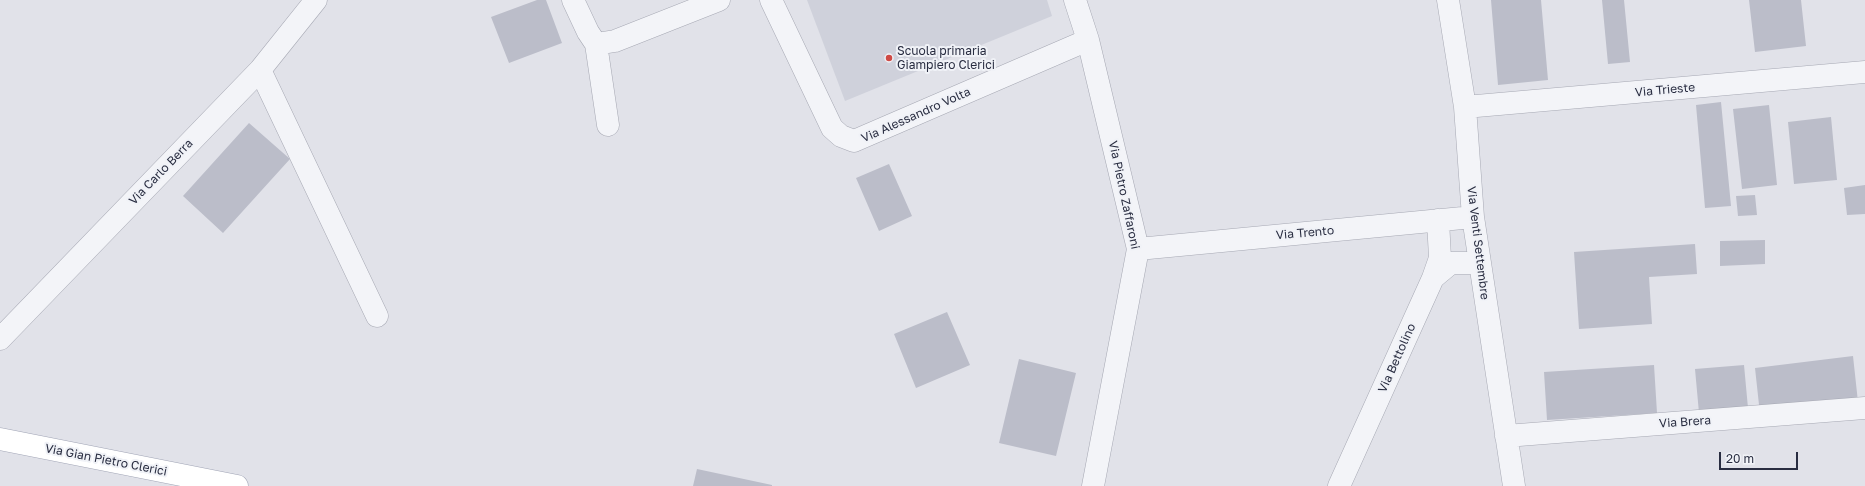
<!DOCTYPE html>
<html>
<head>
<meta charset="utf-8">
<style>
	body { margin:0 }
	#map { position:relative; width:1865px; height:486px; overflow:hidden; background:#e1e2e9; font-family:"Golos Text",sans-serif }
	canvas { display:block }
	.scale { position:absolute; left:1719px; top:452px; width:79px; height:18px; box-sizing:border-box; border:2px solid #292d41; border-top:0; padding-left:5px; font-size:12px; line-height:14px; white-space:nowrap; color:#292d41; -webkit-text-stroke:3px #f0f2f7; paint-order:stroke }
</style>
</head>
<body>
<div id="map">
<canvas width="1865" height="486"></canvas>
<div class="scale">20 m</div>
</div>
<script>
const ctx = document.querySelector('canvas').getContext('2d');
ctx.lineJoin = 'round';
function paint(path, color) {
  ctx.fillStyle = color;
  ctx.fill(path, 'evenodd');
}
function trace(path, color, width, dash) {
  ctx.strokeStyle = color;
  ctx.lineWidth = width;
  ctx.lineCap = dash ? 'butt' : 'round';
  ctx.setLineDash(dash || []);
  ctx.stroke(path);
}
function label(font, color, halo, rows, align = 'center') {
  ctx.font = font + ' "Golos Text",sans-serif';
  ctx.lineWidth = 4;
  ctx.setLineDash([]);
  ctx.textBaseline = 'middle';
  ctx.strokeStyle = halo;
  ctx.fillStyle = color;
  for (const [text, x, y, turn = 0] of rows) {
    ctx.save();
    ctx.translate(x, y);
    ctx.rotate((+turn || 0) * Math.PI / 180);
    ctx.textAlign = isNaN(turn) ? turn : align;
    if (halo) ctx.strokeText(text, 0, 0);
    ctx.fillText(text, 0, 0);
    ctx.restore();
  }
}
paint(new Path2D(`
	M807 0H1047L1052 16 845 101Z`), '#cfd1db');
paint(new Path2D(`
	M537 0H546L562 43 509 63 491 17Z
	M1491 0H1541L1548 80 1498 85Z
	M1602 0H1624L1630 62 1608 64Z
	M1749 0H1801L1806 46 1755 52Z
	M1721 102 1731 206 1705 208 1696 105Z
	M1769 105 1777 185 1742 189 1733 109Z
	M1831 117 1837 180 1794 184 1788 122Z
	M249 123 290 159 223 233 183 196Z
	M889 164 912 216 879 231 856 178Z
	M1865 185V214L1847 215 1844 188Z
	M1755 195 1757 215 1738 216 1736 196Z
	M1765 240V264L1720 266V241Z
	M1695 244 1697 274 1649 277 1652 324 1579 329 1574 252Z
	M947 312 970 365 916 388 894 334Z
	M1853 356 1858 402 1760 414 1755 368Z
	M1019 359 1076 373 1056 456 999 443Z
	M1654 365 1657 413 1547 420 1544 372Z
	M1744 365 1748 408 1699 413 1695 369Z
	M697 469 772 485V486H693Z`), '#bbbdc9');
const minor = new Path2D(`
	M573 0 588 32 596 44 615 41 719 0
	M771 0 832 128 841 136 854 141 1088 40
	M1075 0 1088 40 1138 249 1093 486
	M1448 0 1465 107 1473 217 1514 486
	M596 44 608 125
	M260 70 377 316
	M1465 107 1865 72
	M1138 249 1473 217
	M1433 278 1440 258 1438 220
	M0 339 260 70 316 0
	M1506 436 1865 408
	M1339 486 1433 278 1451 263H1480`);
const major = new Path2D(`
	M0 439 237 486`);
trace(minor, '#a6a8b3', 23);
trace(major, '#a0a4b5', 23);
trace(minor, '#f3f4f8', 22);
trace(major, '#fff', 22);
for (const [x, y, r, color] of [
	[889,58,4,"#cf4a45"]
]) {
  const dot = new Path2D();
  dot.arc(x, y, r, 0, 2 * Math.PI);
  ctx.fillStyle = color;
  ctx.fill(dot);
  trace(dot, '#f0f2f7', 1.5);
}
label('12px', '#292d41', '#f0f2f7', [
	["Scuola primaria",897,51],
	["Giampiero Clerici",897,65]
], 'left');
label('12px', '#292d41', '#f0f2f7', [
	["Via Trieste",1665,90,-5],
	["Via Alessandro Volta",916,115,-24],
	["Via Carlo Berra",161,172,-46],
	["Via Pietro Zaffaroni",1124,195,78],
	["Via Trento",1305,233,-5],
	["Via Venti Settembre",1478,243,83],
	["Via Bettolino",1397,358,-66],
	["Via Brera",1685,422,-4],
	["Via Gian Pietro Clerici",106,460,11]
]);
</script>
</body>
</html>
